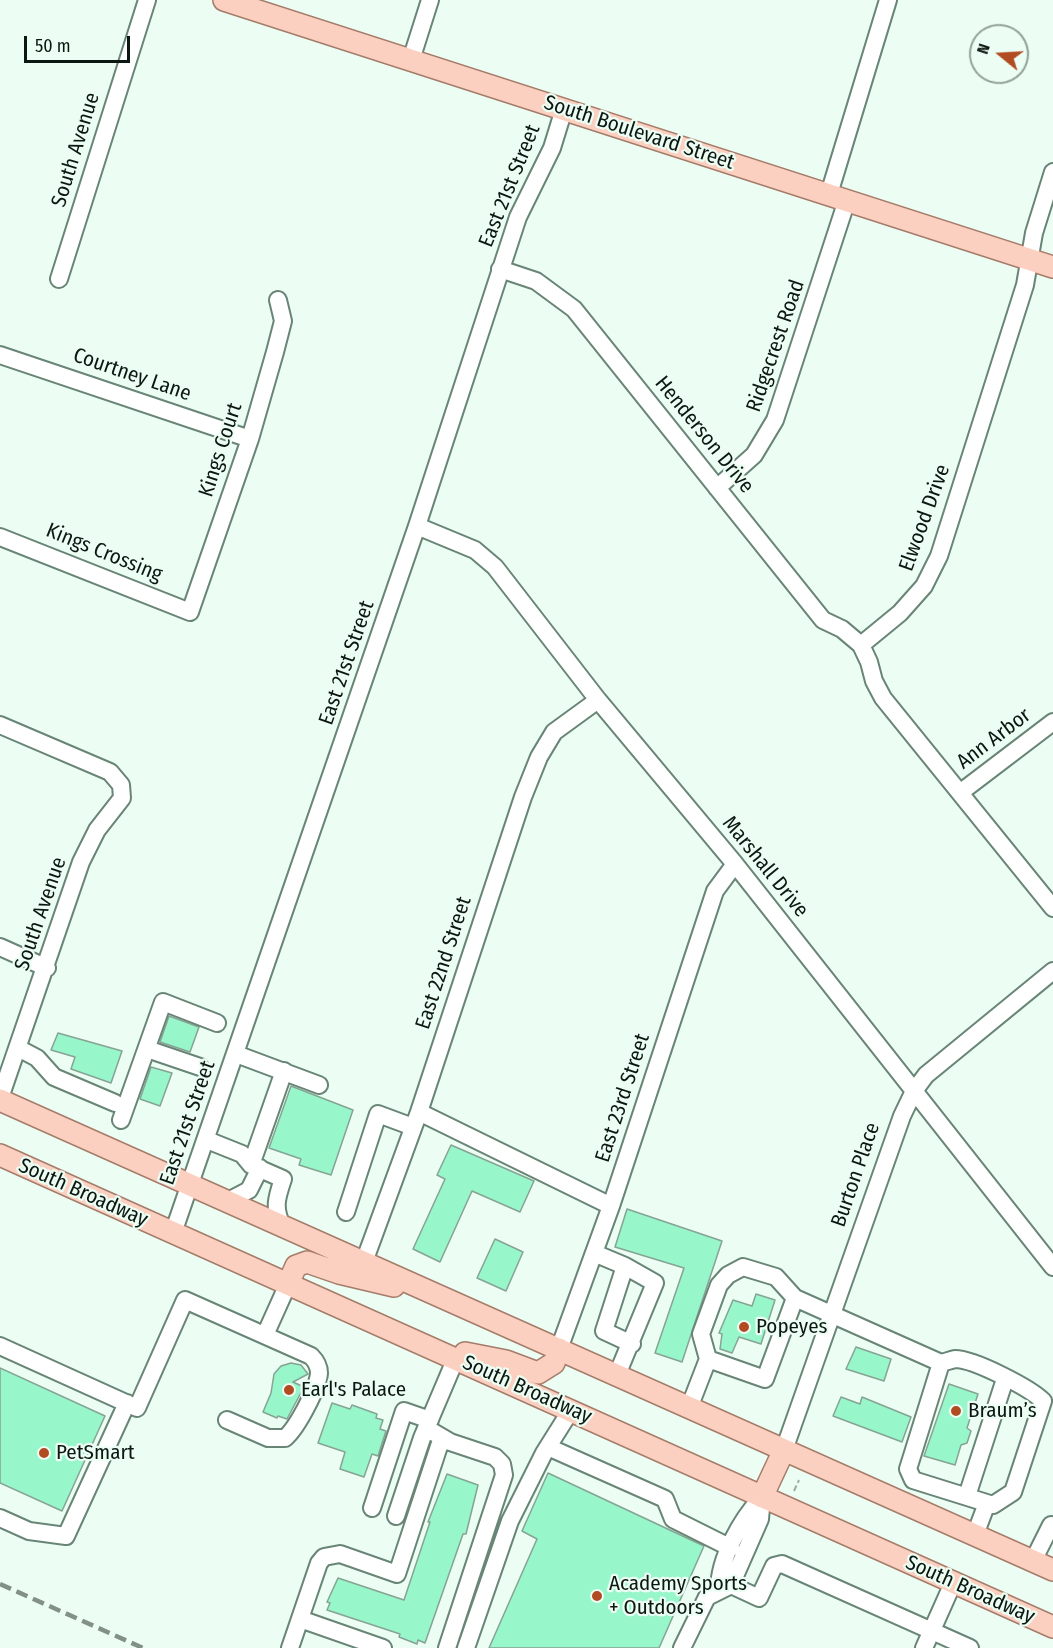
<!DOCTYPE html>
<html>
<head>
<meta charset="utf-8">
<style>
	body { margin:0 }
	#map { position:relative; width:1053px; height:1648px; overflow:hidden; background:#ecfef4; font-family:"Fira Sans Condensed",sans-serif }
	canvas { display:block }
	.north { position:absolute; left:969px; top:24px; width:60px; height:60px; box-sizing:border-box; background:#ecfef4; border:2px solid #92a299; border-radius:50%; rotate:288deg; font-size:16px; font-weight:700; line-height:24px; text-align:center; color:#0c1711 }
	.north::after { content:''; display:block; margin:auto; width:21px; height:27px; background:#b24b22; clip-path:polygon(50% 0,100% 100%,50% 72%,0 100%) }
	.scale { position:absolute; left:24px; top:36px; width:106px; height:27px; box-sizing:border-box; border:3px solid #0c1711; border-top:0; padding-left:8px; font-size:18px; line-height:21px; white-space:nowrap; color:#0c1711; -webkit-text-stroke:4px #ecfef4; paint-order:stroke }
</style>
</head>
<body>
<div id="map">
<canvas width="1053" height="1648"></canvas>
<div class="north">N</div>
<div class="scale">50 m</div>
</div>
<script>
const ctx = document.querySelector('canvas').getContext('2d');
ctx.lineJoin = 'round';
function paint(path, color) {
  ctx.fillStyle = color;
  ctx.fill(path, 'evenodd');
}
function trace(path, color, width, dash) {
  ctx.strokeStyle = color;
  ctx.lineWidth = width;
  ctx.lineCap = dash ? 'butt' : 'round';
  ctx.setLineDash(dash || []);
  ctx.stroke(path);
}
function label(font, color, halo, rows, align = 'center') {
  ctx.font = font + ' "Fira Sans Condensed",sans-serif';
  ctx.lineWidth = 4.5;
  ctx.setLineDash([]);
  ctx.textBaseline = 'middle';
  ctx.strokeStyle = halo;
  ctx.fillStyle = color;
  for (const [text, x, y, turn = 0] of rows) {
    ctx.save();
    ctx.translate(x, y);
    ctx.rotate((+turn || 0) * Math.PI / 180);
    ctx.textAlign = isNaN(turn) ? turn : align;
    if (halo) ctx.strokeText(text, 0, 0);
    ctx.fillText(text, 0, 0);
    ctx.restore();
  }
}
const building = new Path2D(`
	M169 1016 199 1027 190 1052 160 1042Z
	M58 1033 122 1051 111 1083 71 1069 75 1057 51 1050Z
	M151 1067 172 1073 160 1106 140 1099Z
	M291 1086 353 1110 331 1175 299 1165 301 1159 269 1148Z
	M451 1145 534 1181 520 1212 472 1191 440 1262 413 1249 445 1179 437 1175Z
	M627 1209 722 1241 682 1362 655 1353 684 1268 615 1247Z
	M495 1239 523 1252 506 1291 477 1278Z
	M756 1294 775 1300 761 1344 739 1337 732 1353 720 1349 722 1334 719 1333 733 1300 752 1306Z
	M856 1347 891 1359 884 1381 846 1369Z
	M291 1363 301 1365 308 1374 293 1382 304 1387 287 1419 278 1416 277 1418 263 1412 271 1393 274 1374 281 1366Z
	M0 1368 105 1416 62 1511 0 1483Z
	M949 1384 978 1394 967 1428 971 1431 967 1443 961 1445 955 1465 924 1456Z
	M841 1397 860 1404 862 1397 911 1417 902 1442 833 1416Z
	M332 1403 350 1409 352 1405 377 1414 376 1418 383 1420 380 1429 386 1431 378 1456 372 1454 364 1477 340 1469 345 1452 318 1443Z
	M548 1473 704 1546 659 1648H489L537 1539 522 1531Z
	M447 1474 478 1485 466 1534H463L425 1643 418 1640 417 1644 399 1637 400 1634 327 1610 330 1603 327 1602 338 1578 404 1600 430 1522H428Z`);
paint(building, '#97f6ca');
trace(building, '#86a394', 1.5);
const minor = new Path2D(`
	M411 60 430 0
	M829 194 888 0
	M500 269 536 281 574 309 823 620 842 629 861 645 869 662 874 681 883 698 1053 908
	M59 279 147 0
	M0 355 250 439
	M717 488 754 455 775 420 847 200
	M417 526 475 550 495 567 598 700 735 864 1053 1267
	M0 537 190 612 250 439 275 352 283 321 278 300
	M861 645 900 613 924 586 939 556 1025 285 1034 233 1053 172
	M0 725 110 772 121 785 122 798 97 830 81 862 0 1098
	M961 792 1053 722
	M0 947 47 968
	M18 1048 37 1058 54 1077 115 1103
	M147 1049 200 1067
	M236 1054 319 1085
	M419 1112 611 1206
	M121 1120 163 1002 217 1023
	M207 1140 242 1154 251 1165 283 1179C277 1197 273 1207 282 1226
	M251 1165 284 1071
	M228 1201 249 1190 260 1168
	M346 1212 378 1114 413 1127
	M173 1233 417 526 518 217 552 148 564 109
	M594 1253 625 1266 655 1283 617 1375
	M364 1262 419 1112 523 797 539 757 554 732 598 700
	M625 1266 604 1331 632 1344
	M265 1335 288 1284
	M0 1346 137 1408 185 1300 311 1356C316 1361 319 1366 319 1373 318 1388 297 1428 285 1438H268L227 1420
	M559 1349 611 1206 715 891 735 864
	M708 1359 701 1334 719 1285 728 1275 743 1267 776 1277 795 1298
	M689 1408 708 1359 765 1379 795 1298 941 1363 908 1469 913 1480 993 1505 1013 1492 1043 1401C1030 1388 974 1359 955 1359 951 1360 945 1362 941 1363
	M426 1428 450 1442 495 1457 502 1464 504 1475 447 1648
	M548 1447 665 1499 673 1519 731 1548
	M784 1450 902 1116 914 1091 926 1075 1053 971
	M967 1496 1005 1379
	M372 1508 404 1411 430 1420
	M396 1516 422 1438 456 1358
	M0 1518 29 1531 66 1536 127 1403
	M975 1535 987 1503
	M1033 1561 1051 1525 1053 1526
	M731 1585 759 1598 774 1566 782 1564 970 1648
	M719 1590C719 1558 741 1520 762 1497
	M300 1619 383 1648
	M290 1648 319 1563 324 1557 340 1554 397 1574 442 1437
	M466 1648 510 1521 544 1453 571 1410
	M682 1648 707 1597 731 1585 760 1519 762 1497
	M924 1648 953 1583`);
const major = new Path2D(`
	M224 0 1053 267
	M0 1100 1053 1570
	M0 1155 1053 1627
	M288 1284 296 1266 307 1262 339 1273 394 1286
	M465 1353 506 1361 538 1373 554 1363 559 1349
	M762 1497 784 1450`);
trace(minor, '#688576', 20);
trace(major, '#a57b69', 24);
trace(new Path2D(`
	M794 1491 799 1480`), '#9daca4', 2, [6, 3]);
trace(minor, '#fff', 16);
trace(major, '#fbd0c1', 21);
trace(new Path2D(`
	M0 1584 143 1648`), '#829088', 4.5, [12, 6]);
for (const [x, y, r, color] of [
	[744,1327,6,"#b24b22"],
	[289,1390,6,"#b24b22"],
	[956,1411,6,"#b24b22"],
	[44,1453,6,"#b24b22"],
	[597,1596,6,"#b24b22"]
]) {
  const dot = new Path2D();
  dot.arc(x, y, r, 0, 2 * Math.PI);
  ctx.fillStyle = color;
  ctx.fill(dot);
  trace(dot, '#ecfef4', 2);
}
label('21px', '#0c1711', '#ecfef4', [
	["South Boulevard Street",639,133,18],
	["South Avenue",76,150,-73],
	["East 21st Street",510,186,-68],
	["Ridgecrest Road",776,346,-71],
	["Courtney Lane",132,375,19],
	["Henderson Drive",704,435,51],
	["Kings Court",221,450,-72],
	["Elwood Drive",925,518,-70],
	["Kings Crossing",104,553,22],
	["East 21st Street",347,663,-71],
	["Ann Arbor",994,739,-37],
	["Marshall Drive",765,867,51],
	["South Avenue",41,914,-71],
	["East 22nd Street",444,963,-72],
	["East 23rd Street",623,1098,-72],
	["East 21st Street",188,1123,-71],
	["Burton Place",856,1175,-71],
	["South Broadway",83,1193,24],
	["South Broadway",527,1390,24],
	["South Broadway",970,1590,24]
]);
label('21px', '#0c1711', '#ecfef4', [
	["Popeyes",756,1327],
	["Earl's Palace",301,1390],
	["Braum’s",968,1411],
	["PetSmart",56,1453],
	["Academy Sports",609,1584],
	["+ Outdoors",609,1608]
], 'left');
</script>
</body>
</html>
